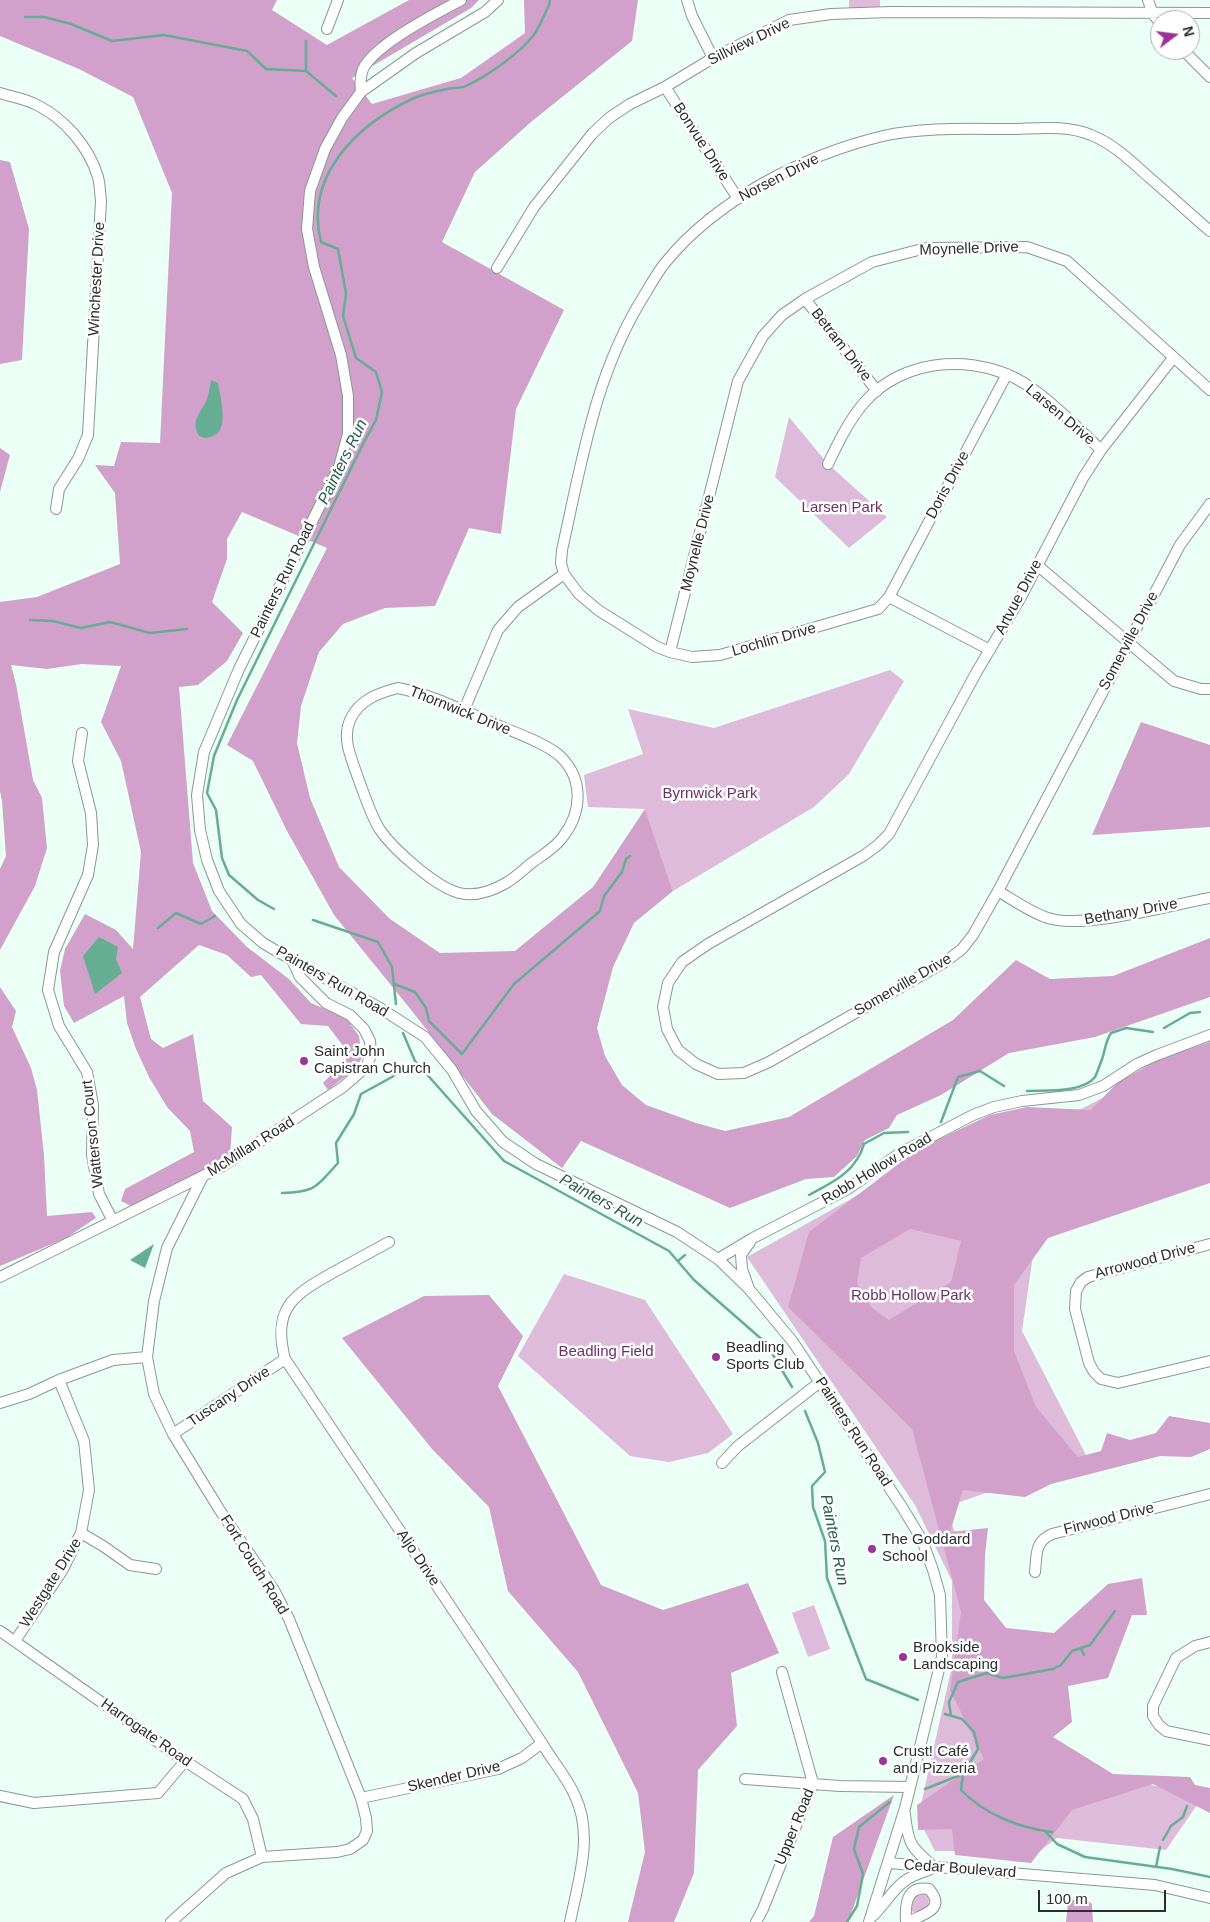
<!DOCTYPE html>
<html>
<head>
<meta charset="utf-8">
<style>
	body { margin:0 }
	#map { position:relative; width:1210px; height:1922px; overflow:hidden; background:#ecfff7; font-family:Helvetica,sans-serif }
	canvas { display:block }
	.north { position:absolute; left:1150px; top:10px; width:50px; height:50px; box-sizing:border-box; background:#fff; border:1px solid #a9acab; border-radius:50%; rotate:75deg; font-size:14px; font-weight:700; line-height:20px; text-align:center; color:#282f2c }
	.north::after { content:''; display:block; margin:auto; width:18px; height:22px; background:#9c3498; clip-path:polygon(50% 0,100% 100%,50% 72%,0 100%) }
	.scale { position:absolute; left:1038px; top:1890px; width:128px; height:22px; box-sizing:border-box; border:2px solid #282f2c; border-top:0; padding-left:6px; font-size:15px; line-height:18px; white-space:nowrap; color:#282f2c; -webkit-text-stroke:4px #fff; paint-order:stroke }
</style>
</head>
<body>
<div id="map">
<canvas width="1210" height="1922"></canvas>
<div class="north">N</div>
<div class="scale">100 m</div>
</div>
<script>
const ctx = document.querySelector('canvas').getContext('2d');
ctx.lineJoin = 'round';
function paint(path, color) {
  ctx.fillStyle = color;
  ctx.fill(path, 'evenodd');
}
function trace(path, color, width, dash) {
  ctx.strokeStyle = color;
  ctx.lineWidth = width;
  ctx.lineCap = dash ? 'butt' : 'round';
  ctx.setLineDash(dash || []);
  ctx.stroke(path);
}
function label(font, color, halo, rows, align = 'center') {
  ctx.font = font + ' Helvetica,sans-serif';
  ctx.lineWidth = 5;
  ctx.setLineDash([]);
  ctx.textBaseline = 'middle';
  ctx.strokeStyle = halo;
  ctx.fillStyle = color;
  for (const [text, x, y, turn = 0] of rows) {
    ctx.save();
    ctx.translate(x, y);
    ctx.rotate((+turn || 0) * Math.PI / 180);
    ctx.textAlign = isNaN(turn) ? turn : align;
    if (halo) ctx.strokeText(text, 0, 0);
    ctx.fillText(text, 0, 0);
    ctx.restore();
  }
}
paint(new Path2D(`
	M849 0H880V8L849 9Z
	M789 417 828 464 887 517 849 548 775 477Z
	M890 670 904 681 849 774 814 807 673 891 645 809 588 807 584 775 643 754 628 709 714 728Z
	M1210 1043 1037 1228 1022 1331 1087 1457 946 1507 1022 1725 1108 1777 1210 1796 1197 1805 1166 1850 1057 1838 1040 1851H935L918 1818 952 1666V1581L915 1505 747 1257 926 1157 1081 1109Z
	M564 1274 645 1300 733 1434 708 1453 669 1462 630 1456 518 1356Z
	M814 1605 830 1649 808 1657 792 1613Z
	M923 1893 928 1897 929 1905 923 1911 915 1913 912 1911C911 1903 914 1894 923 1893Z`), '#dfbbdb');
paint(new Path2D(`
	M0 0H277L272 10 327 45 409 0H479L471 8 352 78 372 104 461 78 525 33 524 0H638L632 41 531 122 475 172 442 242 564 310 516 409 501 534 469 528 435 606 385 608 343 624 319 652 301 706 297 743 310 798 339 867 390 919 440 953 515 951 593 887 645 809 673 891 634 923 613 967 597 1028 605 1056 622 1085 646 1105 696 1123 725 1131 789 1117 953 1020 1016 960 1050 979 1113 976 1210 938V997L1095 1037 1009 1053 941 1095 897 1115 889 1128 865 1140 857 1156 834 1177 806 1179 730 1208 581 1141 562 1168 492 1114 412 1011 334 915 287 831 253 761 227 745 327 548 242 512 227 539V559L212 602 243 633 227 661 198 685 179 687 193 863 212 911 247 947 289 979 311 1003 346 1018 359 1036 362 1058 355 1069 328 1090 323 1083 350 1055 328 1026 301 1024 261 975 251 977 227 955 199 945 140 997 151 1039 163 1048 193 1034 203 1101 232 1127 230 1155 193 1176 131 1206 121 1201 125 1189 194 1152 190 1131 167 1107 149 1077 136 1049 127 1023 124 996 74 1023 64 1006 60 971 65 949 85 914 116 930 133 949 141 852 121 761 101 722 121 666 82 664 47 669 11 665 16 684 33 780 42 798 47 848 35 886 0 950V869L6 856 2 801 0 791V602L37 597 120 564 115 493 95 465 114 466 121 442 160 443 172 193 133 97 79 69 0 36Z
	M0 160 10 162 29 229 22 360 0 364Z
	M0 448 10 455 0 492Z
	M1141 722 1210 745V827L1092 835Z
	M0 987 16 1011 12 1027 31 1068 37 1090 44 1155 47 1216 92 1212 96 1218 66 1238 0 1266Z
	M1210 1042V1183L1048 1238 1014 1285V1351L1036 1407 1078 1457 1101 1451 1107 1433 1130 1440 1156 1433 1169 1416 1210 1423V1449L1191 1457 1160 1456 1051 1484 1025 1497 963 1490 950 1532 988 1528 985 1555 984 1600 1006 1628 1054 1633 1108 1584 1142 1578 1147 1615H1132L1108 1678 1068 1686 1072 1722 1053 1737 1113 1774 1190 1777 1195 1785 1210 1788V1813L1153 1784 1072 1810 1031 1863 955 1855 952 1829 918 1830 917 1805 984 1759 950 1690 961 1612 912 1429 788 1307 809 1232 918 1149 990 1115 1027 1107 1091 1110 1118 1082 1160 1059ZM910 1229 961 1241 951 1282 889 1320 871 1307 857 1283 861 1258Z
	M489 1295 523 1336 498 1386 601 1585 663 1610 748 1583 779 1653 731 1673 737 1726 698 1770 694 1873 674 1922H628L645 1852 638 1793 578 1672 508 1591 489 1507 432 1449 342 1338 424 1296Z
	M894 1795 848 1922H809L814 1916 833 1837Z
	M1082 1896 1092 1904 1093 1922H1066L1068 1902Z`), '#d1a1cc');
paint(new Path2D(`
	M211 380 218 383C220 395 228 425 217 434 214 436 209 437 206 438L199 436C190 419 201 414 207 399 209 393 210 386 211 380Z
	M99 937 118 947 116 959 122 973 95 994 83 956Z
	M154 1244 145 1268 130 1260Z`), '#66ad94');
trace(new Path2D(`
	M25 17H44L71 24 112 41 164 35 247 51 266 69 306 71
	M306 41V71L336 96
	M30 620 53 621 81 628 110 622 150 633 187 629
	M274 909 258 900 229 875 222 858 216 810 207 793 214 756 237 700 364 442 376 420 382 392 376 372 356 358 343 316 346 294 338 249 321 242C304 175 358 124 414 98 424 94 437 91 447 89 453 87 460 89 466 86 487 76 519 54 533 36 540 27 544 15 549 5L550 0
	M313 920 378 942 392 967 396 1004
	M158 928 176 913 201 924 215 916
	M394 984 415 992 426 1008 429 1021 462 1054 514 984 600 911 604 896 622 872 626 859 630 856
	M1164 1028 1190 1013 1200 1012
	M403 1033 415 1061 504 1161 669 1251 694 1280 766 1343 792 1387
	M1027 1091C1045 1090 1083 1093 1095 1077 1097 1073 1099 1067 1101 1062 1105 1052 1105 1042 1111 1033L1126 1028 1153 1032
	M941 1122 958 1077 980 1071 1004 1086
	M282 1193C316 1192 316 1187 338 1163L336 1143 354 1114 361 1094 392 1077 400 1071
	M809 1195C833 1182 856 1172 864 1144L884 1133 908 1132
	M678 1261 685 1255
	M805 1411 818 1443 825 1472 812 1486 813 1507 825 1541 827 1578 866 1679 918 1700
	M1081 1648 1084 1655
	M951 1716 949 1702 958 1682 987 1673 1003 1678 1053 1669 1061 1665 1072 1651 1090 1645 1115 1611
	M963 1774 961 1790C984 1814 1019 1828 1052 1832
	M925 1789 963 1774 978 1749 974 1732 962 1719 945 1714
	M1045 1831 1057 1844 1085 1857 1172 1869 1210 1877
	M1163 1840 1171 1826 1183 1817 1187 1806
	M1156 1867 1160 1847
	M847 1922 857 1906 863 1874 854 1849 859 1827 890 1802`), '#66ad94', 2.5);
const minor = new Path2D(`
	M498 0 485 12 416 53 361 92 342 118 325 149 310 191 307 229 314 267 341 355 348 396V434L339 467 239 669 204 752 197 795 200 830 207 860 219 891 241 924 263 943 292 960 380 1008 425 1037 452 1070 476 1111 503 1142 536 1164 677 1232 718 1259 749 1289 793 1342 902 1507 922 1540 933 1570 940 1595 942 1657 905 1808 869 1922
	M687 0 692 16 713 58
	M1148 0 1153 14 1160 23
	M327 29 338 0
	M1183 50 1210 77
	M665 87 737 197
	M361 92C360 83 360 77 363 69 375 44 437 13 461 0
	M0 93C12 97 26 99 37 105 65 119 89 147 98 177 100 185 100 193 101 201L88 435 78 459 59 489 56 509
	M497 268 534 207 592 134 609 118 630 104 665 87 713 58 789 20 831 14 891 12 1210 13
	M805 299 877 391
	M1173 358 1101 450 1083 478 1021 597 976 673 889 834 878 845 863 856 708 944 682 962 668 983 663 1007 667 1029 678 1050 696 1064 718 1074 744 1073 769 1062 945 962 962 949 973 935 998 891 1180 545 1210 504
	M828 464C838 443 848 422 863 404 904 355 983 352 1033 389 1057 406 1079 429 1101 450
	M1037 565 1174 681 1201 689H1210
	M889 597 1007 374
	M990 650 889 597 878 609 720 655 692 657 670 652 657 647 598 610 579 594 564 574 561 563 562 550C582 461 595 373 645 294 651 284 657 273 665 263 716 200 804 155 883 136 923 127 967 129 1008 129 1034 129 1066 124 1091 135 1114 144 1132 162 1151 179 1171 196 1190 214 1210 231
	M670 652 738 381 763 336 782 315 805 299 872 262 926 248 1027 247 1067 261 1210 390
	M398 688C429 694 460 709 490 722 508 730 547 743 561 757 584 780 582 813 562 838 555 848 542 855 533 862 524 869 516 877 506 883 492 891 475 897 459 893 436 887 394 850 380 830 371 816 363 791 357 775 351 757 342 739 350 720 359 700 378 693 398 688Z
	M464 710 498 630 518 607 564 574
	M82 733 78 761 91 813 93 845 88 875 54 952 48 990 59 1026 87 1072 93 1105 92 1155 99 1194 113 1221
	M998 891C1013 900 1029 911 1045 917 1079 931 1171 905 1210 898
	M389 1242C371 1252 352 1262 334 1272 293 1295 272 1308 285 1359L542 1743C552 1761 567 1777 575 1796 594 1835 578 1882 570 1922
	M1210 1244 1088 1277 1081 1282 1076 1291 1075 1309 1089 1363 1094 1372 1101 1379 1118 1383 1210 1361
	M718 1259 753 1238 846 1190 902 1152 973 1115 994 1107 1022 1101 1079 1095 1103 1086 1137 1064 1157 1055 1210 1035
	M0 1277 221 1167 343 1087 366 1067 371 1055 370 1041 364 1029 350 1015 326 1003 300 977 292 960
	M748 1286 742 1269 741 1255 750 1242
	M0 1403 29 1394 59 1380 113 1360 147 1357
	M173 1434 285 1359
	M722 1463 738 1446 820 1382
	M81 1533 103 1546 130 1565 156 1569
	M1035 1572C1037 1555 1034 1542 1052 1534L1210 1494
	M0 1631 185 1761 243 1799 253 1819 262 1857
	M15 1641 62 1571 81 1533 89 1490 84 1441 59 1380
	M1210 1642 1195 1646 1176 1658 1153 1706V1716L1159 1725 1166 1731 1210 1740
	M745 1779 840 1786 910 1787
	M0 1796 34 1803 158 1793 185 1761
	M361 1798 498 1769 522 1758 542 1743
	M905 1814C908 1845 911 1847 935 1868
	M889 1863 1155 1885 1210 1898
	M874 1915C896 1891 896 1880 929 1870
	M171 1922 226 1873 262 1857 337 1852 350 1849 363 1840 367 1831 366 1818 361 1798 289 1619 274 1590 219 1509 173 1434 154 1394 147 1357 154 1301 167 1248 203 1176
	M756 1922 763 1909 813 1783 782 1672
	M906 1922C905 1905 906 1885 929 1889 947 1910 923 1914 908 1922`);
trace(minor, '#889993', 12);
trace(minor, '#fff', 10);
for (const [x, y, r, color] of [
	[304,1061,5,"#9c3498"],
	[716,1357,5,"#9c3498"],
	[872,1549,5,"#9c3498"],
	[903,1657,5,"#9c3498"],
	[883,1761,5,"#9c3498"]
]) {
  const dot = new Path2D();
  dot.arc(x, y, r, 0, 2 * Math.PI);
  ctx.fillStyle = color;
  ctx.fill(dot);
  trace(dot, '#fff', 2);
}
label('15px', '#282f2c', '#fff', [
	["Sillview Drive",749,42,-26],
	["Bonvue Drive",701,142,57],
	["Norsen Drive",779,178,-27],
	["Moynelle Drive",969,249,-2],
	["Winchester Drive",97,279,-87],
	["Betram Drive",841,345,52],
	["Larsen Drive",1060,415,40],
	["Doris Drive",948,485,-62],
	["Moynelle Drive",698,543,-76],
	["Painters Run Road",283,580,-64],
	["Artvue Drive",1019,597,-62],
	["Lochlin Drive",774,640,-16],
	["Somerville Drive",1129,641,-62],
	["Thornwick Drive",460,711,22],
	["Bethany Drive",1131,912,-10],
	["Painters Run Road",332,982,30],
	["Somerville Drive",903,985,-30],
	["Watterson Court",93,1134,-96],
	["McMillan Road",251,1147,-32],
	["Robb Hollow Road",877,1169,-31],
	["Arrowood Drive",1145,1261,-15],
	["Tuscany Drive",229,1397,-34],
	["Painters Run Road",853,1432,57],
	["Firwood Drive",1109,1519,-14],
	["Aljo Drive",418,1558,56],
	["Fort Couch Road",254,1565,58],
	["Westgate Drive",51,1583,-58],
	["Harrogate Road",146,1733,35],
	["Skender Drive",454,1777,-13],
	["Upper Road",795,1827,-68],
	["Cedar Boulevard",960,1869,4]
]);
label('15px', '#6b3168', '#fff', [
	["Larsen Park",842,508],
	["Byrnwick Park",710,794],
	["Robb Hollow Park",911,1296],
	["Beadling Field",606,1352]
]);
label('15px', '#282f2c', '#fff', [
	["Saint John",314,1052],
	["Capistran Church",314,1069],
	["Beadling",726,1348],
	["Sports Club",726,1365],
	["The Goddard",882,1540],
	["School",882,1557],
	["Brookside",913,1648],
	["Landscaping",913,1665],
	["Crust! Café",893,1752],
	["and Pizzeria",893,1769]
], 'left');
label('italic 16px', '#265e4d', '#fff', [
	["Painters Run",343,462,-64],
	["Painters Run",601,1201,29],
	["Painters Run",834,1540,79]
]);
</script>
</body>
</html>
